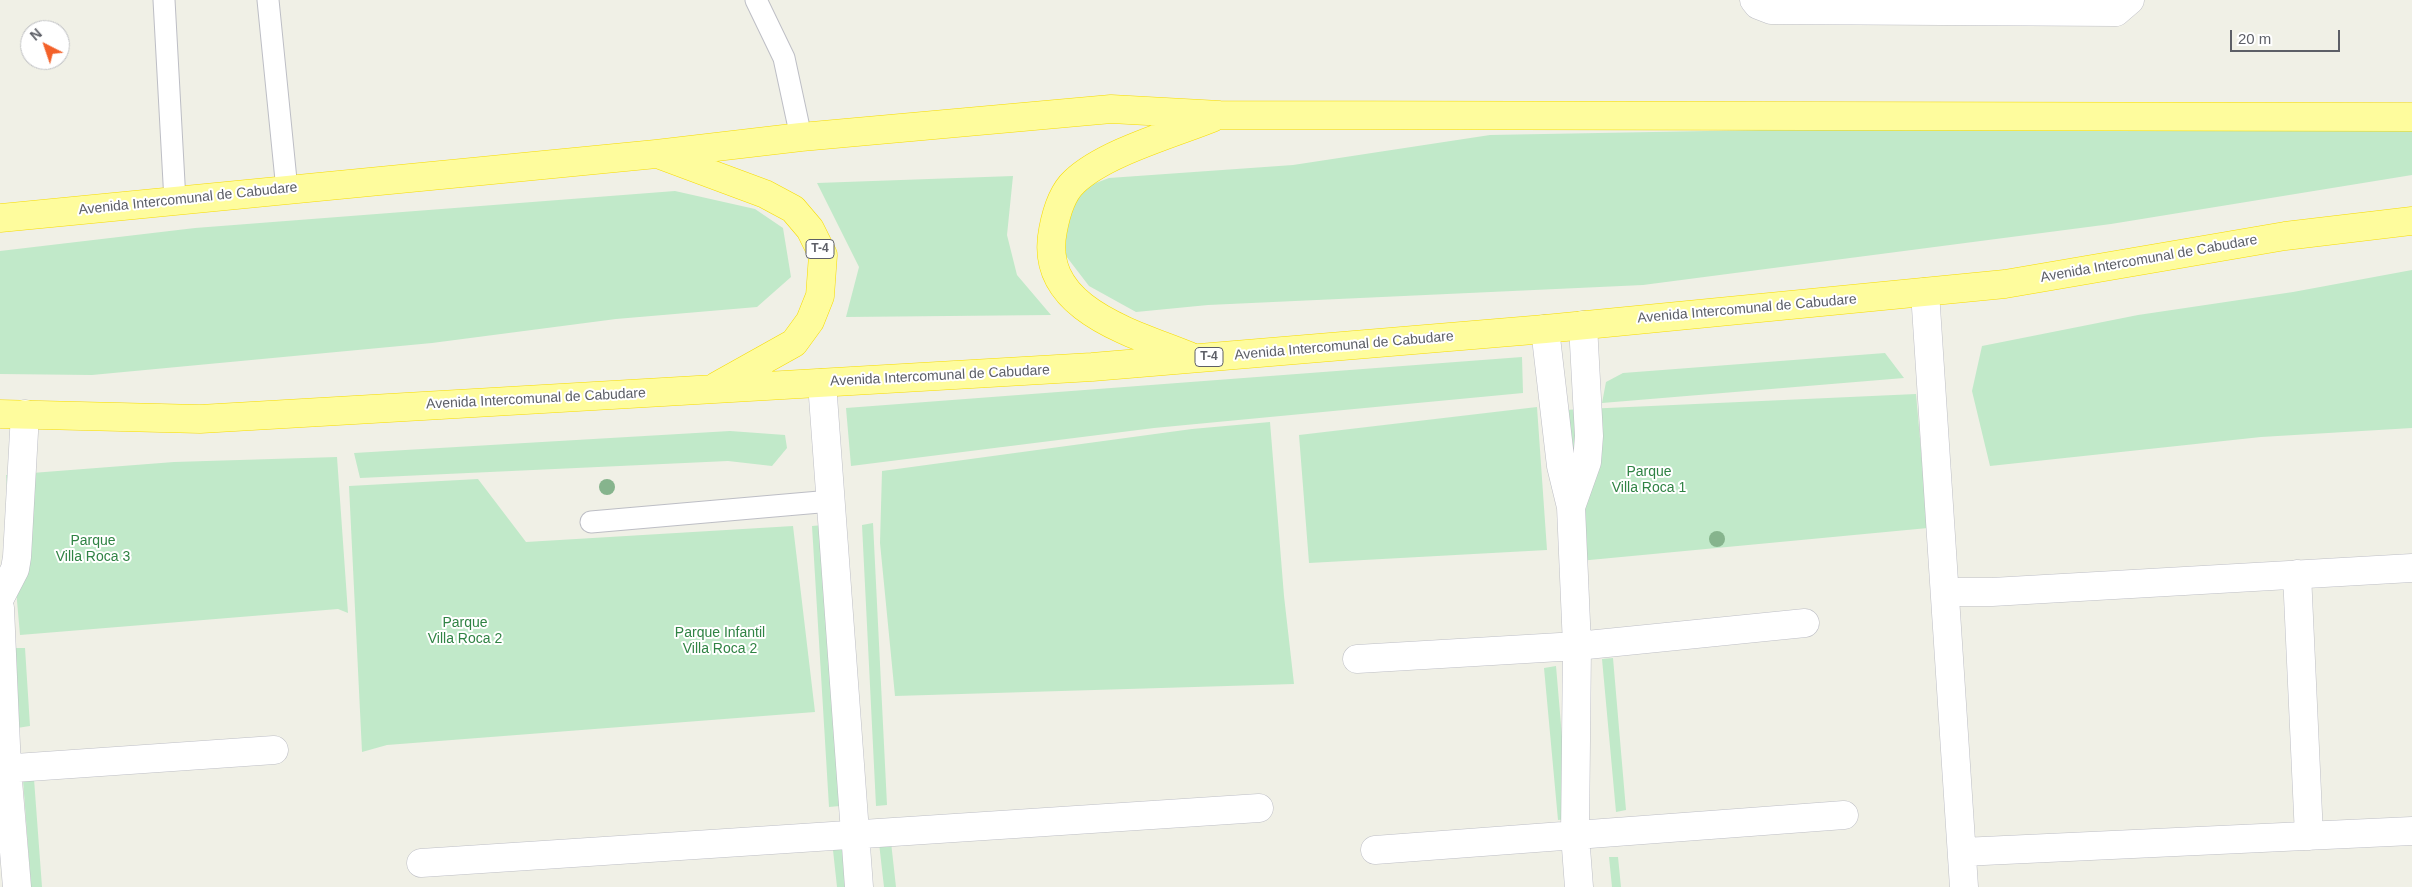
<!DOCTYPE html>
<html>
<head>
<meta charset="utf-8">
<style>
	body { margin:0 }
	#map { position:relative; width:2412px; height:887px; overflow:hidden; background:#f0f0e6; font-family:Helvetica,sans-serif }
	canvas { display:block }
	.north { position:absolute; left:20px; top:20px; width:50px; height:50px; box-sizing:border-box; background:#fff; border:1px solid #bebfc2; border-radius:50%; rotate:319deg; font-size:14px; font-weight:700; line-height:20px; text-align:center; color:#5d5f67 }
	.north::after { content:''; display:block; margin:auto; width:18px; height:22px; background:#f36129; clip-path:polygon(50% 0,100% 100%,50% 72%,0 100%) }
	.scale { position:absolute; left:2230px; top:30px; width:110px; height:22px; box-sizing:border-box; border:2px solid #5d5f67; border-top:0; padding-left:6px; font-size:15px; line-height:18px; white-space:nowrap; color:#5d5f67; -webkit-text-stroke:4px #fff; paint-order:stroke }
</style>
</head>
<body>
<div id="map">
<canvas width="2412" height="887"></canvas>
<div class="north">N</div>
<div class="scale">20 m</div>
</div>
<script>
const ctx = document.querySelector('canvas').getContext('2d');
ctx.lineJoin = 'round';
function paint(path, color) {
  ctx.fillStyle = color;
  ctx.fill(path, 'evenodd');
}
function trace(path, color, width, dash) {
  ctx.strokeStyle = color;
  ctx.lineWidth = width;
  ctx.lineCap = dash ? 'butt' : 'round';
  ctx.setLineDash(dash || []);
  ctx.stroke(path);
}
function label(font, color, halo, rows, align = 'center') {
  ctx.font = font + ' Helvetica,sans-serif';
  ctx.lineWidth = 4;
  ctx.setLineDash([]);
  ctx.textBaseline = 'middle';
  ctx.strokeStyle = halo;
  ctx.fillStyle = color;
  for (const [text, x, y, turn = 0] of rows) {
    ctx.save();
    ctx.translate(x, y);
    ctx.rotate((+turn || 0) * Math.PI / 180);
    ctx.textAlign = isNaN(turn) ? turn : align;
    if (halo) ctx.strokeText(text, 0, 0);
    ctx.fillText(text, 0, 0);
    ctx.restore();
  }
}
paint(new Path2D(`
	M2412 118V175L2111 224 1643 285 1208 305 1136 312 1089 286 1066 256 1062 231 1073 202 1088 186 1109 178 1293 165 1490 135Z
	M1013 176 1007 235 1017 275 1051 315 846 317 859 267 817 183Z
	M675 191 755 209 783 228 791 277 757 307 616 319 432 343 92 375 0 374V251L195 228Z
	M2412 270V428L2261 437 1990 466 1972 391 1982 346 2138 315 2293 292Z
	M1885 353 1904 378 1602 403 1606 382 1623 373Z
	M1522 357 1523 393 1154 428 851 466 846 408Z
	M1916 394 1928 528 1579 561 1563 410Z
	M1537 407 1547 550 1309 563 1299 435Z
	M1270 422 1284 596 1294 684 895 696 880 543 882 471 1192 429Z
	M730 431 785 435 787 448 772 466 728 461 360 478 354 453Z
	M337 457 348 613 338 609 20 635 6 475 174 462Z
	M478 479 526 542 793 526 815 712 387 745 362 752 349 486Z
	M873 523 887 805 876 806 862 525Z
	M823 525 840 806 829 807 812 526Z
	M12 648H25L30 726 17 728Z
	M1613 658 1626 810 1616 812 1602 659Z
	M1556 666 1569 819 1558 820 1544 668Z
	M34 779 42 887H31L23 780Z
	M845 840 850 887H837L832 841Z
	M891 842 896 887H884L879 843Z
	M1609 857H1618L1621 887H1612Z`), '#c1e9c9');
const service = new Path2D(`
	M164 0 175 201
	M268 0 287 190
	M756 0 784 58 801 137
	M591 522 831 501`);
const minor = new Path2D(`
	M1754 0 1758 5 1771 10 2116 12 2130 0
	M1925 292 1964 887
	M1545 329 1561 466 1571 507 1577 646 1575 835 1579 887
	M822 383 859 887
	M1571 507 1587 462 1589 436 1583 325
	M2297 574 2309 836
	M1945 592H1992L2412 568
	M0 598 15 569 17 557 25 414
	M0 608 7 769 17 887
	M1357 659 1577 646 1805 623
	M0 769 274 750
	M1375 850 1844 815
	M1962 852 2412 831
	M421 863 1259 808`);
const trunk = new Path2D(`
	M660 155 765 194 793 209 810 229 823 255 820 296 810 321 794 343 717 386
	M0 218 656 154 801 137 1111 109 1220 115 2412 117
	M1189 356C1133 333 1037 309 1053 230 1056 214 1061 194 1074 182 1104 153 1172 134 1212 118
	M0 414 200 419 1092 367 1545 329 2005 284 2285 236 2412 221`);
trace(service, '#bdbec5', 23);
trace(minor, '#bdbec5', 29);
trace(trunk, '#f6db00', 29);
trace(service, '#fff', 21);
trace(minor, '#fff', 28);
trace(trunk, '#fefc9d', 28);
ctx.fillStyle = '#86b48d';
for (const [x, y] of [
	[607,487],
	[1717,539]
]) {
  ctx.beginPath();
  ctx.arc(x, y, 8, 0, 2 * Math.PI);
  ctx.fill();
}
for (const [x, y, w] of [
	[820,249,28],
	[1209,357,28]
]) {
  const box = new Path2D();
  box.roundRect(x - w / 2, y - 9.5, w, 19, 4);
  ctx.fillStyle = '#fff';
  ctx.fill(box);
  trace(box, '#5d5f67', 1);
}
label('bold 12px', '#5d5f67', null, [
	["T-4",820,249],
	["T-4",1209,357]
]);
label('14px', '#5d5f67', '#fff', [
	["Avenida Intercomunal de Cabudare",188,199,-6],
	["Avenida Intercomunal de Cabudare",2149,259,-10],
	["Avenida Intercomunal de Cabudare",1747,309,-5],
	["Avenida Intercomunal de Cabudare",1344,346,-5],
	["Avenida Intercomunal de Cabudare",940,376,-3],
	["Avenida Intercomunal de Cabudare",536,399,-3]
]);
label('14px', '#308344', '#fff', [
	["Parque",1649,472],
	["Villa Roca 1",1649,488],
	["Parque",93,541],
	["Villa Roca 3",93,557],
	["Parque",465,623],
	["Villa Roca 2",465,639],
	["Parque Infantil",720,633],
	["Villa Roca 2",720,649]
]);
</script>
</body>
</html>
